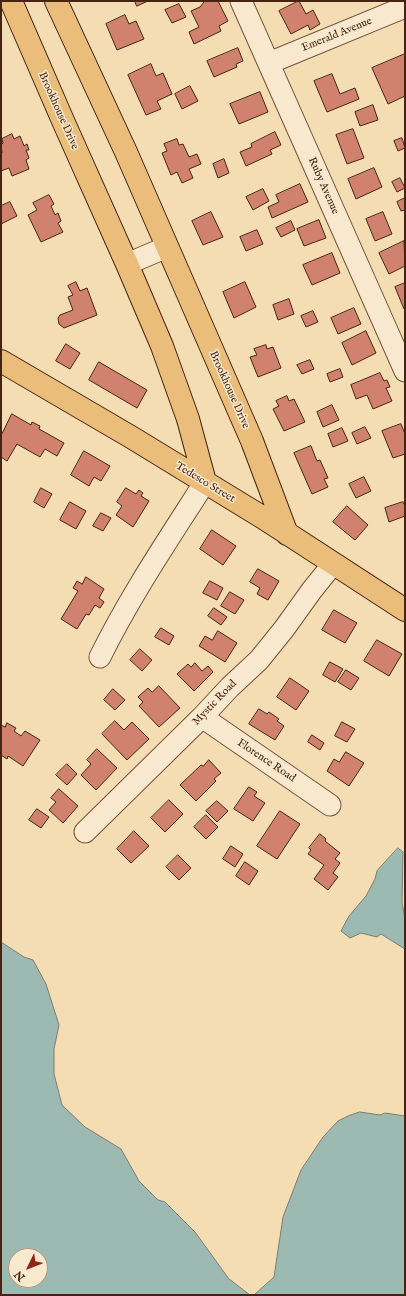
<!DOCTYPE html>
<html>
<head>
<meta charset="utf-8">
<style>
	body { margin:0 }
	#map { position:relative; width:406px; height:1296px; overflow:hidden; background:#f4dcb3; font-family:"IM FELL English",serif }
	canvas { display:block }
	.frame { position:absolute; inset:0; border:2px solid #452512; pointer-events:none }
	.north { position:absolute; left:8px; top:1248px; width:40px; height:40px; box-sizing:border-box; background:#f8e8ce; border:1px solid #b09a83; border-radius:50%; rotate:227deg; font-size:11px; font-weight:700; line-height:16px; text-align:center; color:#452512 }
	.north::after { content:''; display:block; margin:auto; width:14px; height:18px; background:#8f2418; clip-path:polygon(50% 0,100% 100%,50% 72%,0 100%) }
</style>
</head>
<body>
<div id="map">
<canvas width="406" height="1296"></canvas>
<div class="frame"></div>
<div class="north">N</div>
</div>
<script>
const ctx = document.querySelector('canvas').getContext('2d');
ctx.lineJoin = 'round';
function paint(path, color) {
  ctx.fillStyle = color;
  ctx.fill(path, 'evenodd');
}
function trace(path, color, width, dash) {
  ctx.strokeStyle = color;
  ctx.lineWidth = width;
  ctx.lineCap = dash ? 'butt' : 'round';
  ctx.setLineDash(dash || []);
  ctx.stroke(path);
}
function label(font, color, halo, rows, align = 'center') {
  ctx.font = font + ' "IM FELL English",serif';
  ctx.lineWidth = 3;
  ctx.setLineDash([]);
  ctx.textBaseline = 'middle';
  ctx.strokeStyle = halo;
  ctx.fillStyle = color;
  for (const [text, x, y, turn = 0] of rows) {
    ctx.save();
    ctx.translate(x, y);
    ctx.rotate((+turn || 0) * Math.PI / 180);
    ctx.textAlign = isNaN(turn) ? turn : align;
    if (halo) ctx.strokeText(text, 0, 0);
    ctx.fillText(text, 0, 0);
    ctx.restore();
  }
}
const water = new Path2D(`
	M398 848 403 852 402 903 405 918V949L381 934 377 937 361 933 350 938 341 931 349 916 366 896 375 879 377 871Z
	M1 942 24 957 33 960 46 984 59 1025 54 1049V1074L62 1105 85 1127 121 1149 139 1181 158 1200 165 1202 195 1232 229 1279 250 1295H1ZM16 1256H40V1280H16Z
	M360 1112 380 1115 385 1113 405 1116V1295H254L274 1277 283 1217 301 1170 323 1137 338 1121 348 1116Z`);
paint(water, '#9dbab2');
trace(water, '#7a7e72', 1);
const building = new Path2D(`
	M135 1H148L137 6Z
	M207 1H218L228 21 219 26 221 31 194 44 189 32 199 27 191 11 200 7 204 2Z
	M299 1 306 14 313 10 320 24 310 30 308 25 291 34 279 11Z
	M179 4 186 17 172 23 165 10Z
	M125 15 129 24 136 21 144 39 117 50 106 24Z
	M238 48 243 61 236 64 237 67 214 77 207 61Z
	M405 54V96L388 104 372 68Z
	M151 64 156 76 163 73 172 94 157 101 161 109 146 115 128 75Z
	M332 74 340 94 355 88 359 99 327 112 314 81Z
	M190 86 198 101 182 109 175 94Z
	M260 92 268 112 239 124 230 104Z
	M373 105 378 120 360 126 355 112Z
	M353 129 364 158 347 164 336 135Z
	M275 132 281 145 270 150 272 154 246 166 240 152 252 147 251 144Z
	M12 134 14 139 20 136 24 146 27 144 29 150H26L29 158 26 160 29 169 12 176 9 168 1 171V154L2 153 1 145 3 143 2 139Z
	M402 138 405 148 398 151 394 141Z
	M177 139 179 145 183 144 189 157 197 154 201 164 189 169 193 178 182 183 177 172 171 175 162 153 167 151 164 144Z
	M224 159 229 173 218 178 213 164Z
	M374 168 382 187 356 199 348 179Z
	M400 178 405 188 397 192 392 182Z
	M300 184 308 202 272 218 268 207 279 202 276 195Z
	M263 189 269 201 253 210 246 197Z
	M49 195 54 204 51 206 55 215 58 213 61 221 58 223 63 232 41 242 28 215 37 210 33 203Z
	M405 198V210L401 211 397 202Z
	M10 202 17 216 1 224V206Z
	M211 212 223 237 203 245 192 221Z
	M383 212 392 234 375 241 366 219Z
	M319 220 326 238 304 246 297 229Z
	M291 221 295 230 281 237 276 228Z
	M257 230 263 244 246 251 240 237Z
	M404 241 405 266 389 274 379 253Z
	M332 253 340 273 312 285 303 265Z
	M76 282 80 291 87 288 97 315 64 328 59 324 58 318 60 315 73 310 68 297 73 295 68 286Z
	M245 282 256 307 234 318 223 292Z
	M405 283V309H404L395 287Z
	M289 299 294 314 278 320 273 305Z
	M354 308 361 324 338 334 331 318Z
	M313 311 318 322 306 327 301 316Z
	M366 331 376 353 352 365 342 343Z
	M66 344 80 353 70 369 56 361Z
	M266 345 267 349 273 347 281 368 258 377 250 357 257 355 254 349Z
	M310 360 314 369 302 374 297 365Z
	M99 362 147 390 137 408 89 380Z
	M340 369 343 377 330 382 327 374Z
	M380 373 384 381 387 380 390 387 386 388 392 401 373 409 367 395 356 399 351 385Z
	M287 396 289 401 294 399 305 422 284 431 273 409 279 406 276 401Z
	M332 405 339 420 323 427 317 412Z
	M12 414 31 425 32 422 40 426 39 429 64 443 57 456 45 449 40 457 17 444 7 461 1 457V432L2 433Z
	M401 424 405 434V454L393 458 382 431Z
	M365 427 371 438 357 444 352 433Z
	M342 428 348 441 333 447 328 434Z
	M311 446 317 461 320 460 328 478 324 479 328 487 312 494 294 453Z
	M84 451 110 466 101 481 94 477 89 486 71 475Z
	M364 477 371 491 356 498 349 484Z
	M41 488 52 494 44 508 34 502Z
	M126 488 136 494 139 490 143 493 141 496 149 501 133 527 116 515 122 506 117 502Z
	M70 502 86 511 76 529 60 520Z
	M403 502 405 506V516L389 522 385 508Z
	M347 506 368 525 355 540 333 522Z
	M101 513 111 518 103 531 93 526Z
	M212 530 236 546 223 565 200 549Z
	M258 569 279 581 268 600 257 594 260 588 250 582Z
	M86 577 104 589 99 598 104 602 100 608 95 605 89 615 86 614 77 629 61 619 78 591 73 588 77 581 82 584Z
	M210 581 223 588 217 600 203 593Z
	M230 592 244 600 235 614 221 606Z
	M214 608 227 617 221 625 208 616Z
	M334 610 357 623 345 643 322 630Z
	M161 628 174 636 169 645 155 637Z
	M218 631 237 643 225 662 199 646 205 636 212 640Z
	M377 640 402 654 389 676 364 661Z
	M140 649 152 660 142 671 130 660Z
	M330 662 343 669 335 682 323 675Z
	M195 663 202 671 208 666 213 672 194 691 177 674 188 664 191 667Z
	M346 670 359 678 351 690 338 682Z
	M290 678 309 691 296 710 277 697Z
	M159 686 180 708 159 727 139 706 143 702 138 697 148 688 152 692Z
	M113 689 125 700 115 710 104 700Z
	M259 709 267 714 269 712 279 719 277 721 284 726 275 740 249 724Z
	M115 721 124 730 132 722 149 739 127 760 102 734Z
	M342 722 355 729 347 742 335 736Z
	M7 723 16 728 14 731 21 736 25 731 40 740 23 766 8 756 7 759 1 755V725L5 727Z
	M312 735 324 743 320 750 308 742Z
	M97 749 117 768 96 790 81 775 91 764 87 760Z
	M346 752 364 763 349 786 327 771 334 759 339 762Z
	M209 760 221 773 214 779 216 781 196 801 180 785 201 765 203 766Z
	M67 764 77 774 67 785 56 775Z
	M249 787 257 792 254 796 265 803 253 821 234 809Z
	M59 789 78 806 63 823 49 810 56 802 51 798Z
	M169 800 183 814 165 832 151 818Z
	M217 801 228 811 217 822 206 811Z
	M37 809 49 817 41 828 29 820Z
	M280 811 300 824 277 859 257 846Z
	M206 815 218 827 206 839 194 827Z
	M134 831 149 846 131 863 117 849Z
	M320 834 326 839 325 841 340 853 335 859 340 863 333 873 338 877 328 890 314 879 324 865 308 854 311 850 309 848Z
	M231 846 243 854 235 867 223 859Z
	M178 855 191 868 179 880 166 867Z
	M245 862 258 871 249 885 236 876Z`);
paint(building, '#d0826f');
trace(building, '#452512', 1);
const minor = new Path2D(`
	M241 1 405 371
	M269 63 405 7
	M127 264 167 247
	M100 657C130 596 168 540 205 482
	M202 717 330 805
	M85 832 202 717 230 687 259 660 284 629 312 590 333 564`);
const major = new Path2D(`
	M11 1 64 123 127 264 162 346 188 419 205 482
	M56 1 126 152 252 441 287 534
	M1 361 131 437 262 517 405 610`);
trace(minor, '#71533a', 23);
trace(major, '#452512', 24);
trace(minor, '#f8e8ce', 21);
trace(major, '#eabe7a', 22);
label('11px', '#452512', '#f8e8ce', [
	["Emerald Avenue",337,35,-22],
	["Brookhouse Drive",58,111,66],
	["Ruby Avenue",323,186,66],
	["Brookhouse Drive",229,390,66],
	["Tedesco Street",205,483,31],
	["Mystic Road",215,703,-46],
	["Florence Road",266,761,34]
]);
</script>
</body>
</html>
